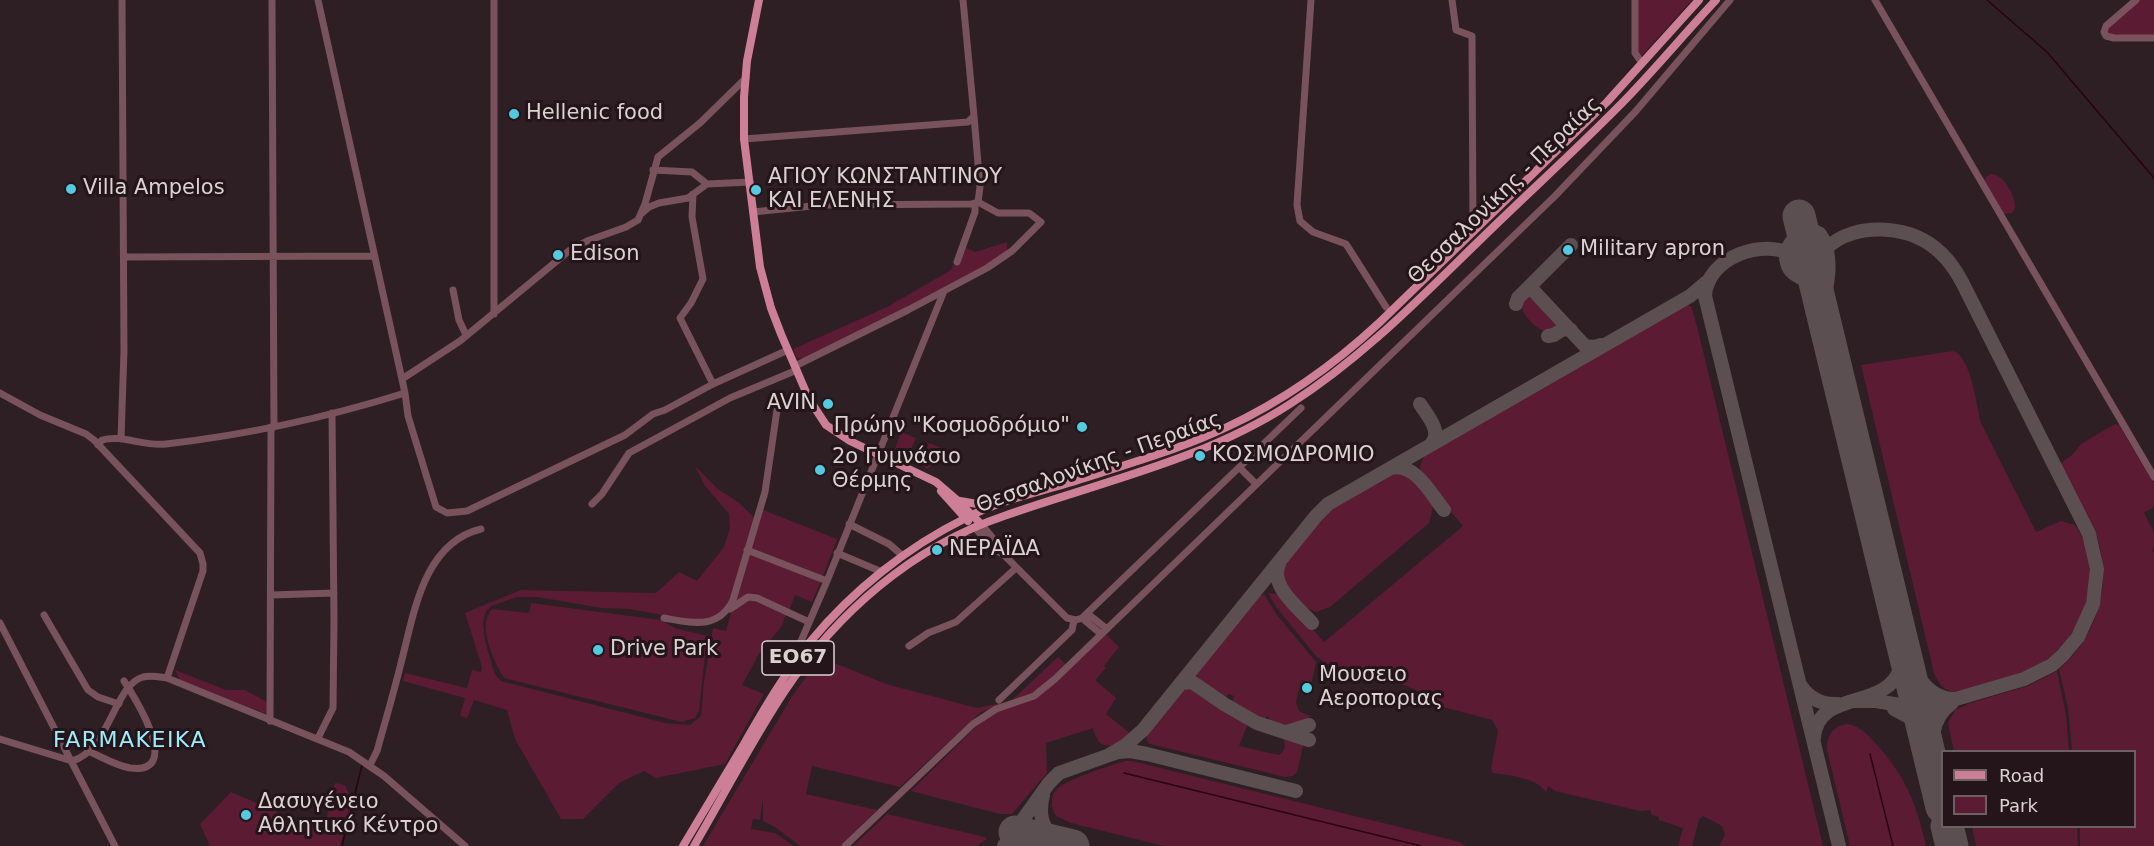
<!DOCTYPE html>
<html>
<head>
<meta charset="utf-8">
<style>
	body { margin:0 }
	#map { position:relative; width:2154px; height:846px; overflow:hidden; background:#2d1f23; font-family:"DejaVu Sans",sans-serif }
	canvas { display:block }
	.legend { position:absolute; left:1941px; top:750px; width:195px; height:78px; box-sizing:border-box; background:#231519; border:2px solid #6d6063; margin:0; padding:8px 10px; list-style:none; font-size:18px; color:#dbd1d3 }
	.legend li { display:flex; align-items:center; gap:12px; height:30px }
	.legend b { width:30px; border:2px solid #6d6063 }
</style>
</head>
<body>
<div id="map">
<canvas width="2154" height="846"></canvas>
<ul class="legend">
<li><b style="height:8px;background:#cc7f96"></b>Road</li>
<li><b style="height:16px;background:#5b1b33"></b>Park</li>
</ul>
</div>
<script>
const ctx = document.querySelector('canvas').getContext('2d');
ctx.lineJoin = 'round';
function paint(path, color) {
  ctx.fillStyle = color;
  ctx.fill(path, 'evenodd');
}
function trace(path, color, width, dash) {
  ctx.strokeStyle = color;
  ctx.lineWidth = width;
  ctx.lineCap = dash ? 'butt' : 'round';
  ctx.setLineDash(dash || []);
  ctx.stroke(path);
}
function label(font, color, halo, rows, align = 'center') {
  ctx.font = font + ' "DejaVu Sans",sans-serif';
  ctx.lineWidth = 6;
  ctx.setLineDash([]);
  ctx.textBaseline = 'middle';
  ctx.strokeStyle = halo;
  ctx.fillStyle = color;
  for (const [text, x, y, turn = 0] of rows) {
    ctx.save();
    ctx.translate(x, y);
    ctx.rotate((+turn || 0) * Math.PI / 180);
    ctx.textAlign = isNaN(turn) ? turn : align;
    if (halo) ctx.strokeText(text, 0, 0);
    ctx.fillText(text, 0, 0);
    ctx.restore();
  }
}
paint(new Path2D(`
	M1636 0H1692L1636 62Z
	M2137 0H2154V35H2107V27Z
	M1991 174C2004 174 2016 197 2015 208L2012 213 2003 214 1985 182 1986 177Z
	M1007 242V252L984 267 806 359 797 358 793 349 887 307 951 270 953 265H959L966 248 975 252Z
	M1529 294C1540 297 1558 316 1559 327L1554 333C1540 335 1520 314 1520 301L1524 295Z
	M1683 304 1691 306 1698 330 1823 846H1719L1725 835 1722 826 1703 816 1699 820 1692 846H1678L1683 828 1659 820V817L1652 815 1650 810 1640 811 1555 791 1548 786 1546 793C1539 778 1508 775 1493 773L1491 769 1498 730 1492 720 1439 706 1422 693 1407 686 1325 663 1316 656 1276 607 1268 593 1281 595 1285 598 1324 642 1463 526 1423 479 1420 466 1426 452Z
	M1953 351C1971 355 1977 409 1981 423L2036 532 2061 521 2075 525C2105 568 2087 631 2046 660 2027 674 1979 689 1955 692 1944 691 1938 683 1934 673L1861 365Z
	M2115 424 2119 425 2154 484V507L2144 513 2154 532V548L2152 550 2154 553V846H2080V827L2134 826V752L2072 751 2068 708 2059 669C2099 636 2115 577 2094 529 2084 508 2067 486 2061 463L2072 455 2081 444Z
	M901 432 916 438 905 462 893 455Z
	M929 443 944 449 937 462 927 469 920 464Z
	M695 466 718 489 738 502 756 519 730 602 719 614 706 619H685L629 609 601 608 538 597H517L491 606 485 613 483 624 485 641 493 668 496 676 501 681 665 723 690 725 701 716 704 682 713 628 726 631 732 609 748 599 756 600 786 614 782 626 759 654 742 685 764 694 725 764 656 778 644 771 619 783 583 819H561L515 739 507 710 474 700 467 718 460 716 465 698 403 681 405 673 467 688 472 670 481 672 482 667 465 613 521 590 656 593 679 572 697 581 724 547 730 528 729 514 705 486Z
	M1393 472 1409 475 1429 497 1433 508 1429 523 1330 607 1316 612 1300 605 1282 582 1281 573 1285 562 1324 514 1333 505Z
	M763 510 837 539 823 576 749 547Z
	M750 551 821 581 812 602 795 595 789 611 758 597 733 604Z
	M1264 594 1277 615 1316 662 1312 682 1301 680 1296 702 1299 711 1310 716C1299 730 1283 729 1268 723L1269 717 1267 716 1265 720H1260L1236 707 1232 703 1234 696 1229 694 1225 698C1212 698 1199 684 1196 672L1254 600Z
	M531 603 661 620 675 628 707 636 699 711 695 718 682 722 504 678C496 666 481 633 487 618 488 615 490 612 492 609L529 613Z
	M1106 634 1119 647 1104 666 1106 668 1095 680 1116 698 1106 714 1131 734C1124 741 1108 751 1099 742 1096 738 1094 732 1093 728L1046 743 1047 773 1012 814H1000L911 791 986 717 992 712 1021 704Z
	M820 657 886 684 977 708 1011 701 1058 657 1067 665 1038 692 981 712 900 787 812 766 806 794 877 810 840 846H800L775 827 763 821V798L760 820 753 819 751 829 775 833 794 846H703L791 698Z
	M175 670 226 690H245L267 702V714L185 682 180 680Z
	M2057 671 2066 715 2069 751H1954L1948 723 1955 710 1970 703 2028 686Z
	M1186 684 1191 685 1249 721 1239 746 1279 755C1286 751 1286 743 1282 737L1284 735 1304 742 1297 772 1293 776 1285 777 1150 744 1147 741 1146 733Z
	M1847 724C1861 726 1868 735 1877 745 1906 777 1917 805 1926 846H1850L1827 750C1827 735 1832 727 1847 724Z
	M1125 761H1132L1460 842 1465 846H1164L1071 823 1056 816C1051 808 1050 798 1056 790 1064 780 1112 765 1125 761Z
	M335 783 345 785 350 796 354 797 340 846H210L200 824 231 792 323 832Z
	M887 814 985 837 987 839 977 846H853Z
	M1972 827H2077L2078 846H1976Z`), '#5b1b33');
trace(new Path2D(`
	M1987 0 2047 52 2154 178
	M1870 754 1893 846
	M1124 773 1421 846
	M342 846 362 765`), '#2a0212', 1.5);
trace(new Path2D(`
	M1814 280C1816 229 1880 221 1917 237 1938 246 1952 263 1962 282L2089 534 2097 569 2093 604 2078 637 2063 655 2052 665 2024 679 1932 706 1918 708 1876 701H1854
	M1530 287 1585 346 1594 347 1601 345
	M1816 289C1807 276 1791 279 1787 263 1780 240 1814 219 1823 239 1834 262 1826 289 1822 312
	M1817 291C1812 277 1808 264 1795 256 1764 237 1707 257 1705 296L1839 846
	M1516 304 1518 298 1571 245
	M1548 336 1554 335 1563 329 1571 330
	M1420 404C1427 415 1442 431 1432 443
	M1391 468C1415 462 1431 494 1444 510
	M1279 564C1269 586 1299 608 1312 623
	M1904 647C1913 670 1926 699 1954 699
	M1182 683 1192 682 1224 704 1257 723 1309 740
	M1801 686C1810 699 1822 705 1838 704
	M1894 709 1911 718 1926 740
	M1287 732 1309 725
	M1814 738C1817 689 1886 711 1900 669 1902 662 1902 653 1903 645
	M1109 755 1126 745 1143 730 1316 516 1328 504 1690 296 1709 280
	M1933 770C1929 748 1931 716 1952 703
	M1043 795C1038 814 1042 831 1059 842
	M1004 846 1049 783 1059 773 1118 752 1130 751 1147 754 1296 791`), '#5c4f52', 14);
trace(new Path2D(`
	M1799 216 1942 807
	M1947 826 1952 846
	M1015 832 1073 846`), '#5c4f52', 33);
trace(new Path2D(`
	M272 0 274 427
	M318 0 405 393 408 416 436 507 447 513 467 511 625 435 653 414 665 410 713 384 788 350
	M494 0V314
	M1311 0 1297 205 1300 221 1313 232 1346 244 1386 307
	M1452 0 1456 30 1472 36 1473 231
	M1635 0V53L1642 63
	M1875 0 2154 477
	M2136 0 2106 26 2104 32 2106 36 2114 38H2154
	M974 116 980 187 978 202
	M744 139 968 122 974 116 963 0
	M653 170 692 172 707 184
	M693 194 692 217 703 279 691 303 680 318 713 384
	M753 212 822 205 971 204 978 202 998 213H1029L1041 222 1012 251 987 268 908 310 795 366
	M642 213 649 207 659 203 688 198 707 184 750 182
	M124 257 374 256
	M957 262 975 212V203
	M453 290 459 320 466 335
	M402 379 460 341 570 250 587 241 626 227 638 220 645 204 658 157 700 123 746 78
	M0 393 40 415 86 434 94 440 200 553 203 564V571L167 678
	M121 439 124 350 122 0
	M98 445 102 440C122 434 144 447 166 444 246 435 328 417 405 393
	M1240 468 1256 484
	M592 504 602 494 629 453 730 398 797 370
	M849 524 889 544 903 556
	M981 524 997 543 1004 555
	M974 527 994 549 1004 555 1067 618 1076 620 1082 618 1301 408
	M950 541 967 539 986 541
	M747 550 827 581
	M837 553 882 572
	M271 595 334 593
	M730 609 748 597 757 598 809 622
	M1088 614 1107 629
	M44 615 88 690 98 697 119 704
	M664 618C693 623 718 630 733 600L765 492 777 410 782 404 807 394
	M1082 618 1101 634
	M0 623 115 846
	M909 646 928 633 956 622 1016 568
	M792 662 827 581 944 291
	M999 700 1072 630 1074 620
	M270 721 271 427
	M318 738 333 708 334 620 332 413
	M0 739 72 761C110 750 114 685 143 677 151 675 160 677 167 678L349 752 384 776 465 846
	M90 752C102 757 117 766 130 768 184 775 135 698 124 681
	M370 765 377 751C385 722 394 692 401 663 414 614 423 543 481 529
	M845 846 973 724 996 709 1034 696 1055 679 1555 196 1636 111 1730 0`), '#78525d', 7);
trace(new Path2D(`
	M759 0 747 61 744 97V139L760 267 771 308 781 334 809 399 826 425 850 441 936 482 957 500 981 524
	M941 491 968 521
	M960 501 989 506
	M683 846C703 812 724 778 744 744 764 709 785 673 810 642 852 591 907 547 966 518 1004 498 1050 490 1091 476 1137 461 1183 448 1227 427 1283 401 1335 364 1380 322L1607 102 1699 0
	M694 846C724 795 751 742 784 692 837 613 912 547 1004 516 1100 482 1204 460 1290 404 1362 358 1420 298 1481 239 1528 193 1578 148 1624 101 1656 68 1685 33 1716 0`), '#cc7f96', 8);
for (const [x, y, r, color] of [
	[514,114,6,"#54cade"],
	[71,189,6,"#54cade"],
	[756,190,6,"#54cade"],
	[1568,250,6,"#54cade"],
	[558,255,6,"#54cade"],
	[828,404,6,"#54cade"],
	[1082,427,6,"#54cade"],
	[1200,456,6,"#54cade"],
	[820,470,6,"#54cade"],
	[937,550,6,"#54cade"],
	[598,650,6,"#54cade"],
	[1307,688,6,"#54cade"],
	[246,815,6,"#54cade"]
]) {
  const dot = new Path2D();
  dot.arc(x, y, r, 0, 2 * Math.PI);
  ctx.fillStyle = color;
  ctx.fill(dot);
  trace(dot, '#231519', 2);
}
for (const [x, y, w] of [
	[798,658,72]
]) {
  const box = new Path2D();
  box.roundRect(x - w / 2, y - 17, w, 34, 4.5);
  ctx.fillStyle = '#231519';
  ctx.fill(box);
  trace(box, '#dbd1d3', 1.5);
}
label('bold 20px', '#dbd1d3', null, [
	["ΕΟ67",798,658]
]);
label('21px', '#dbd1d3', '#231519', [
	["Hellenic food",526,114],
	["ΑΓΙΟΥ ΚΩΝΣΤΑΝΤΙΝΟΥ",768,178],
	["ΚΑΙ ΕΛΕΝΗΣ",768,202],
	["Villa Ampelos",83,189],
	["Military apron",1580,250],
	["Edison",570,255],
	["AVIN",816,404,"right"],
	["Πρώην \"Κοσμοδρόμιο\"",1070,427,"right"],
	["ΚΟΣΜΟΔΡΟΜΙΟ",1212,456],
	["2ο Γυμνάσιο",832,458],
	["Θέρμης",832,482],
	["ΝΕΡΑΪΔΑ",949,550],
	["Drive Park",610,650],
	["Μουσειο",1319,676],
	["Αεροποριας",1319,700],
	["Δασυγένειο",258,803],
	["Αθλητικό Κέντρο",258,827]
], 'left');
label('21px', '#dbd1d3', '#231519', [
	["Θεσσαλονίκης - Περαίας",1505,191,-44],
	["Θεσσαλονίκης - Περαίας",1099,463,-20]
]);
ctx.letterSpacing = '1.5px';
label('22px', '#9decfb', '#231519', [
	["FARMAKEIKA",130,741]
]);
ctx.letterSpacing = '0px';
</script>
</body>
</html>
